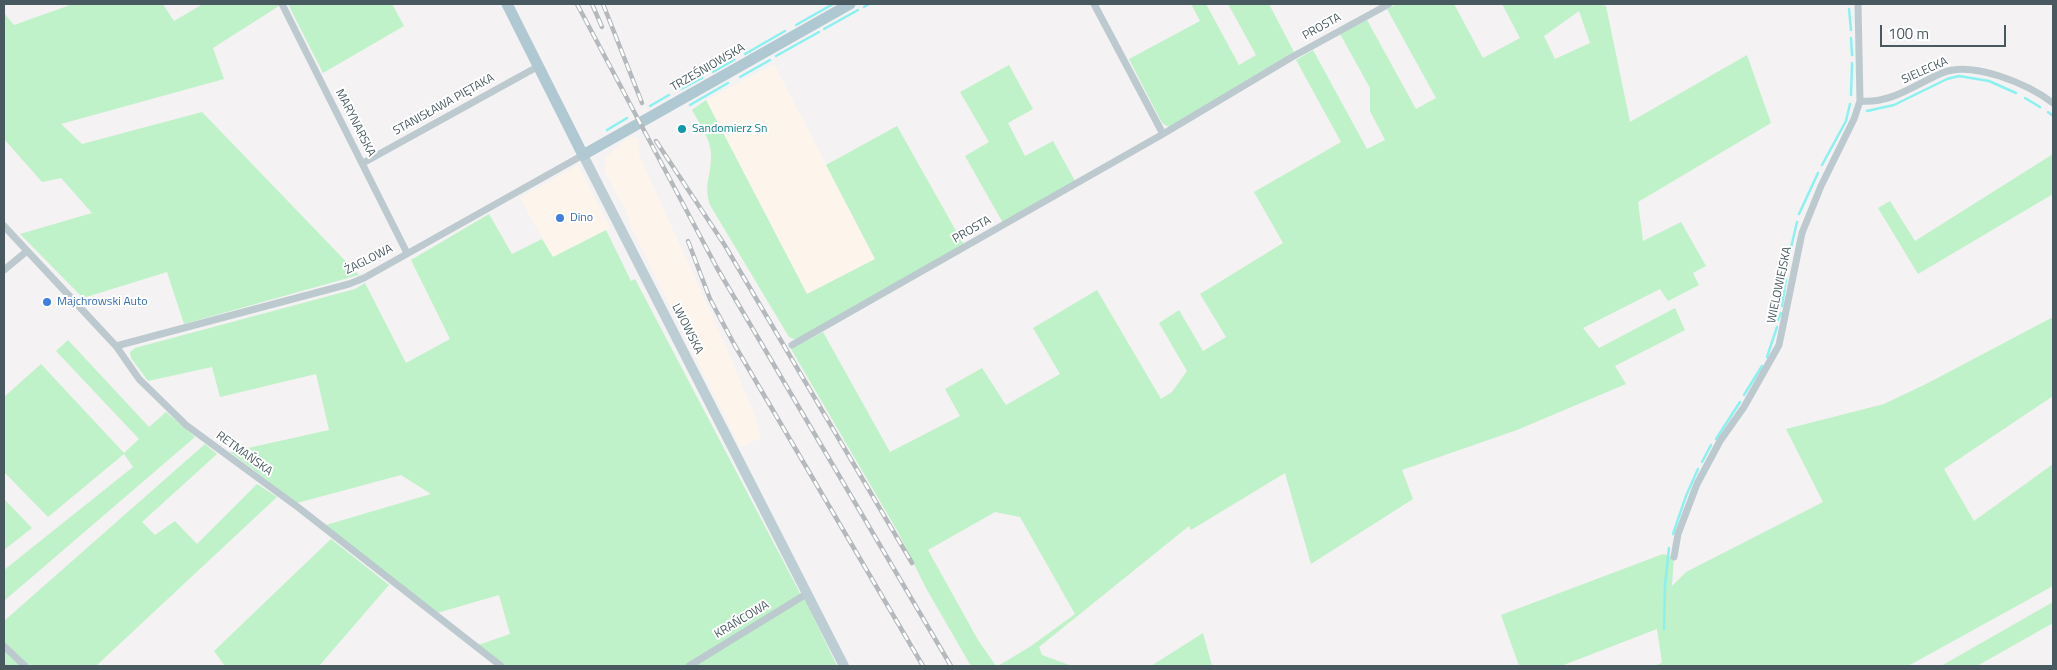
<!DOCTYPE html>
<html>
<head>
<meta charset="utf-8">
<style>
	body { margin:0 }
	#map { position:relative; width:2057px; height:670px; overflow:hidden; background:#f4f2f2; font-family:"Titillium Web",sans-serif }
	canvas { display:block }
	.frame { position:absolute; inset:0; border:5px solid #485a60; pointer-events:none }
	.scale { position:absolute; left:1880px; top:25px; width:126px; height:22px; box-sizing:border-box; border:2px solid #485a60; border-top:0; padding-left:6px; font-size:15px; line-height:18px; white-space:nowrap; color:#485a60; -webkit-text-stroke:4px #fff; paint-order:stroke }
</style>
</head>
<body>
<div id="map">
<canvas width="2057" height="670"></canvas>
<div class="frame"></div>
<div class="scale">100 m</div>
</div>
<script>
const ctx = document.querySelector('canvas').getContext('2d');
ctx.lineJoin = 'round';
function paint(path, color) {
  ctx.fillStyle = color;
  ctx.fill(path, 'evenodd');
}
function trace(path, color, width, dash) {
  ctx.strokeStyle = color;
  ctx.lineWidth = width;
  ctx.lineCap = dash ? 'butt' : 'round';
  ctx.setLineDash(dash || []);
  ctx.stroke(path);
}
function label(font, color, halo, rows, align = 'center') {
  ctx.font = font + ' "Titillium Web",sans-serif';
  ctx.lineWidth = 4;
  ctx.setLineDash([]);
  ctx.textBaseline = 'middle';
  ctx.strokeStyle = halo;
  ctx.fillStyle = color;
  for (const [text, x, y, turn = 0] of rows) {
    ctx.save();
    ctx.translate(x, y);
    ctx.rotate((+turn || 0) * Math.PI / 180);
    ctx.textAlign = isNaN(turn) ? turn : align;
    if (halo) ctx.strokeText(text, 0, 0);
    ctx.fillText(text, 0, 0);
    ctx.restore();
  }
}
paint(new Path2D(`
	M774 64 875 259 807 294 706 100Z
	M629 137 638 138 639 155 718 329 753 411 761 438 740 447 632 229 625 209 605 173 606 157Z
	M578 165 610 228 553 257 520 198Z`), '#fdf5ec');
paint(new Path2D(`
	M73 4H163L174 21 203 4H278L279 6 213 48 224 79 61 124 82 144 202 112 359 275 184 324 167 272 83 298 20 234 92 213 61 178 42 182 4 139V13L14 25Z
	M288 4H392L404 26 323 73Z
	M1191 4H1206L1239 65 1256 55 1228 4H1269L1294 52 1169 127 1162 123 1129 59 1200 21Z
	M1397 4H1454L1483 58 1520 38 1502 4H1598L1606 6 1630 122 1747 55 1771 123 1638 202 1643 241 1681 222 1706 266 1693 273 1699 285 1668 301 1660 289 1583 328 1599 348 1675 308 1685 330 1615 366 1626 384 1517 430 1402 470 1413 499 1311 564 1285 473 1191 530 1189 526 1039 647 1042 655 1072 666H998L1031 646 1075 614 1020 517 995 512 928 550 978 640 996 666H971L927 590 898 532 791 349 823 332 890 452 960 416 945 389 982 368 1006 405 1060 374 1033 328 1097 290 1161 399 1172 392 1187 371 1159 323 1179 310 1203 351 1226 337 1200 294 1283 243 1254 192 1341 142 1296 60 1313 50 1367 149 1385 140 1370 111V88L1340 34 1367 20 1416 109 1436 98 1387 9ZM1579 11 1590 43 1555 59 1544 36Z
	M1009 65 1033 109 1008 123 1025 156 1053 141 1075 181 1003 223 965 156 989 142 960 92Z
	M706 100 807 294 875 259 826 165 897 126 964 245 796 340 789 337 710 205C703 184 712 174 711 154 711 139 699 123 692 110Z
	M2053 154V194L1918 274 1878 208 1890 201 1915 241Z
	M489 214 512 254 542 239 553 257 606 230 631 281 635 279 801 595 683 666H505L478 645 510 634 499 595 437 613 326 525 431 494 401 475 297 503 230 452 329 430 316 374 220 397 212 367 148 381 131 358 130 352 135 348 355 289 365 283 406 363 450 339 411 260Z
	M2053 317V396L1944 469 1974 521 2053 464V586L1908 666H1653L1662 663 1657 629 1561 666H1519L1501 615 1663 554 1674 557 1672 586 1686 572 1823 502 1786 429 1884 404 1928 383Z
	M68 340 149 427 166 412 195 437 4 601V570L133 467 124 454 48 517 4 472V397L41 364 124 453 139 439 56 351Z
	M205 444 217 454 142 522 155 535 175 521 197 544 257 484 277 497 96 666H29L4 641V621Z
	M4 499 32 528 4 550Z
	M331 539 389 585 319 666H225L214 651Z
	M804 598 837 666H692Z
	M2053 602V623L1977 666H1941Z
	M1203 633 1212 666H1151Z
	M5 650 21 666H4Z`), '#bff2c8');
trace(new Path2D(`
	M864 7 869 4
	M1849 9 1851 30
	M796 25 833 4
	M824 29 858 10
	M1851 38 1852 55
	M745 54 785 31
	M776 56 819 32
	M713 72 734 60
	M740 77 770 60
	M681 89 702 78
	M1851 95 1852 63
	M2025 98 2040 107
	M690 105 728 83
	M650 106 669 95
	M1867 111 1894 105 1947 79 1959 76 1989 81 2016 93
	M2048 112 2052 115
	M607 130 627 118
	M1822 165 1846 121 1850 104
	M1799 214 1818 173
	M1790 252 1797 222
	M1787 271 1789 259
	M1782 306 1786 279
	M1778 320 1781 313
	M1767 357 1777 327
	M1744 395 1762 366
	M1716 439 1740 402
	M1702 462 1711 445
	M1673 534 1686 496 1698 469
	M1664 629 1665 586 1669 548`), '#8bf1f0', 2.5);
trace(new Path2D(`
	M282 4 407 253
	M1094 4 1163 134
	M1860 101C1891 104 1914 85 1942 73 1972 60 2028 84 2053 103
	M363 163 537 67
	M4 226 116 346 139 379 186 425 299 508 501 666
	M4 270 27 251
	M792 345 1163 134 1292 57 1389 4
	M116 346 349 284 364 278 583 155
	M1674 557 1678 534 1697 484 1720 441 1744 407 1779 345 1802 233 1821 186 1854 119 1860 101 1858 4
	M4 646 25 666
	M689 666 808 593`), '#bccacf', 7);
trace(new Path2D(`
	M583 155 844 666`), '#bdcdd4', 10);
trace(new Path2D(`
	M507 4 583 155 850 4`), '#b0c8d1', 11);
const rail = new Path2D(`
	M577 4 717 268 951 666
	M592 4 602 27
	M603 4 642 103
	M656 141 724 244 912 563
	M688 241 710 299 734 344 923 666`);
trace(rail, '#b3b9bc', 4.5);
trace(rail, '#fff', 2.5, [8]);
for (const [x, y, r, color] of [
	[682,129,5,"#0f9aa8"],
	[560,218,5,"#3f7fe0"],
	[47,302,5,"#3f7fe0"]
]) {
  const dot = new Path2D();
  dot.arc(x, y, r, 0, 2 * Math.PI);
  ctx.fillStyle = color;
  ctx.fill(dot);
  trace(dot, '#fff', 2);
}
label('12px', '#485a60', '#fff', [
	["PROSTA",1322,27,-29],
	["TRZEŚNIOWSKA",708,68,-30],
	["SIELECKA",1925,71,-24],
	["STANISŁAWA PIĘTAKA",444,105,-29],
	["MARYNARSKA",355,123,63],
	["PROSTA",972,230,-30],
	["ŻAGLOWA",369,260,-27],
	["WIELOWIEJSKA",1780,285,-78],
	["LWOWSKA",687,329,63],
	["RETMAŃSKA",244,454,36],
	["KRAŃCOWA",742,620,-31]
]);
label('12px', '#0d838f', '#fff', [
	["Sandomierz Sn",692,129]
], 'left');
label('12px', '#366cbe', '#fff', [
	["Dino",570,218],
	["Majchrowski Auto",57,302]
], 'left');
</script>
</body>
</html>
